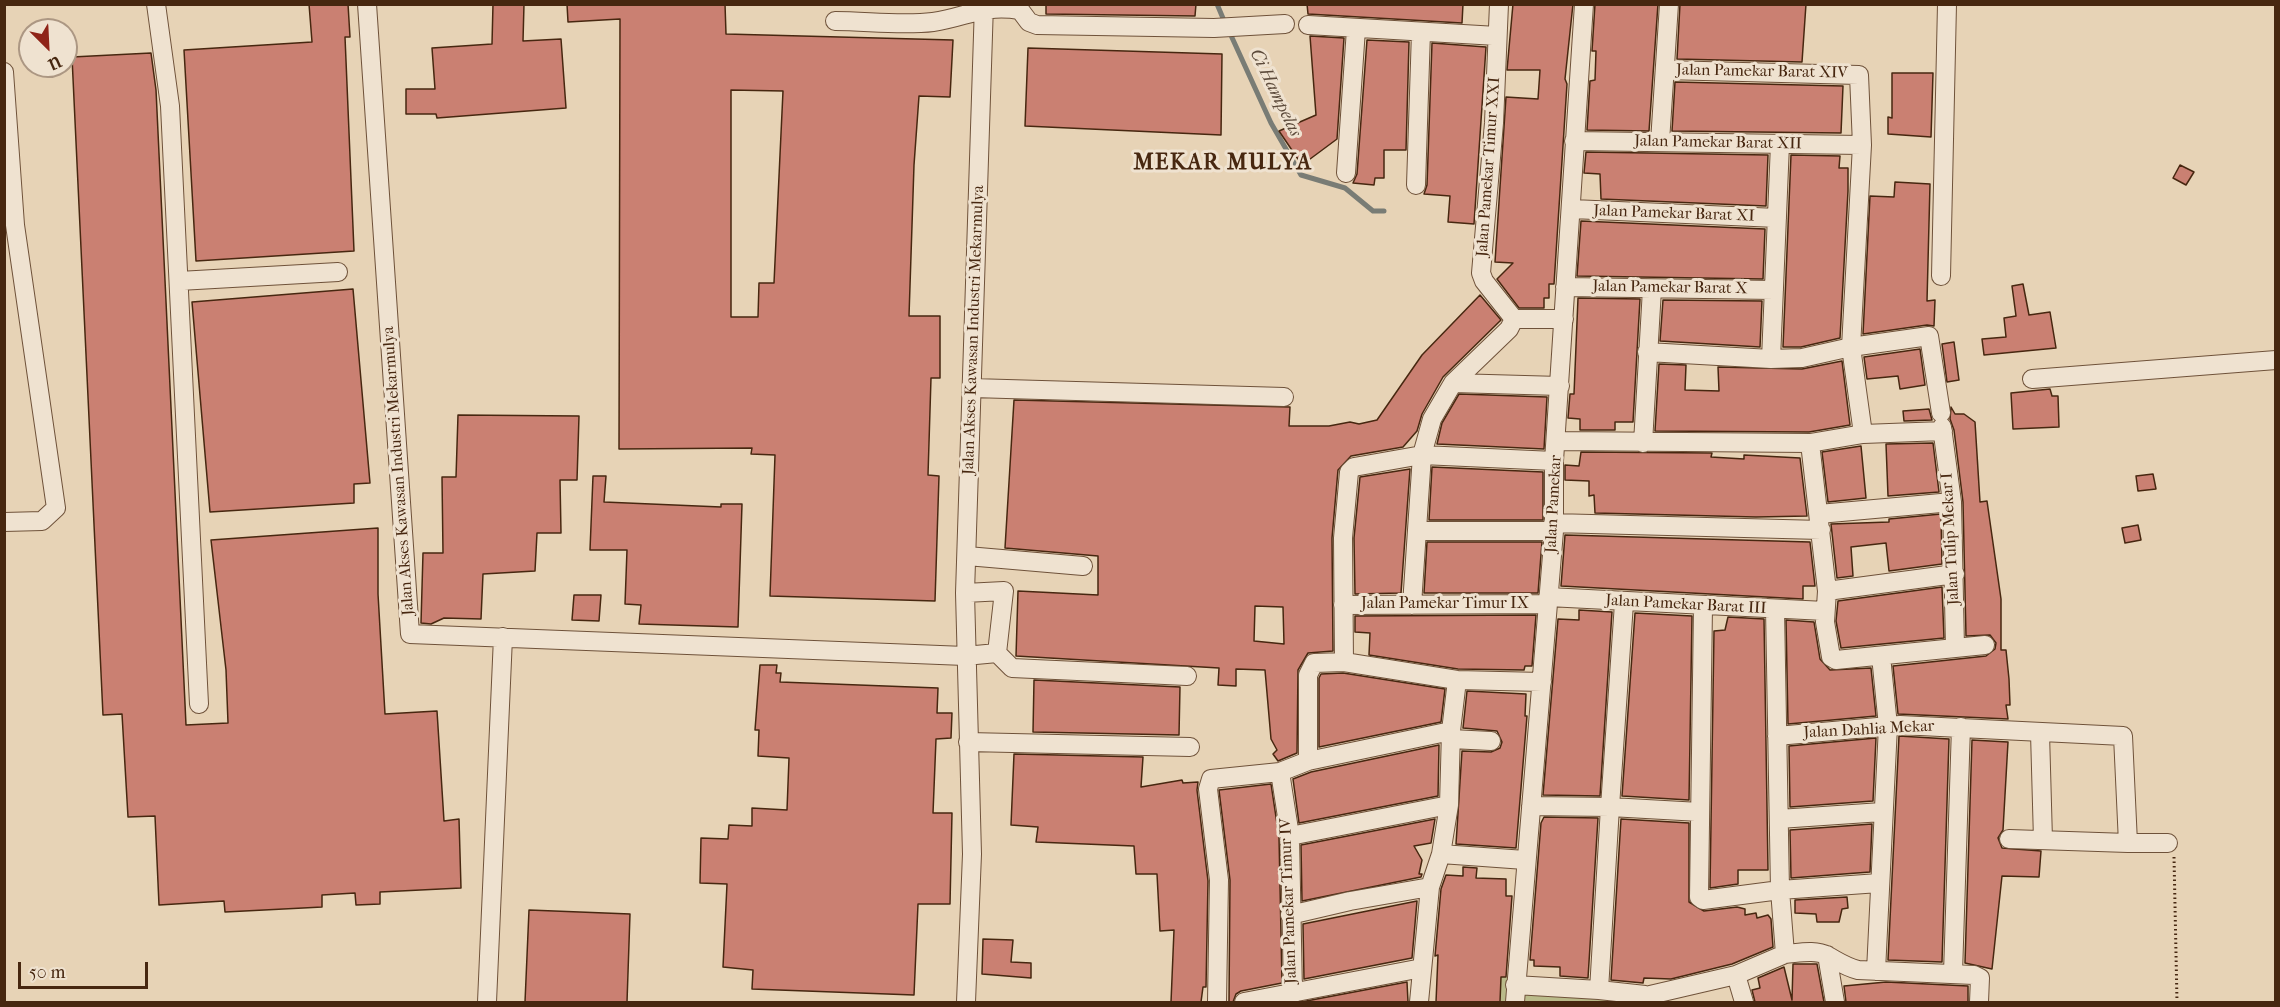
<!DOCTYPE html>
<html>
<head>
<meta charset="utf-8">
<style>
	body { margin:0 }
	#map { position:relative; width:2280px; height:1007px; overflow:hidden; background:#e7d3b6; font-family:"IM FELL French Canon",serif }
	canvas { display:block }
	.frame { position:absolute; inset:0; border:6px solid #472710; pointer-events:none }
	.north { position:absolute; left:18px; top:18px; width:60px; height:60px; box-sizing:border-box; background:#efe2d0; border:2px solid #ac9783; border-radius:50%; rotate:156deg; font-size:16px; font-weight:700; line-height:24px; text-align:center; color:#472710 }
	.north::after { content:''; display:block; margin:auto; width:21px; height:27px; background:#8f2418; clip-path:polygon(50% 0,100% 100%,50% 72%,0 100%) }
	.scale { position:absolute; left:18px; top:962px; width:130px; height:27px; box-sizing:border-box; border:3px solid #472710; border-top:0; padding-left:8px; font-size:18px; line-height:21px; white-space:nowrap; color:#472710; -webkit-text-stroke:4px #efe2d0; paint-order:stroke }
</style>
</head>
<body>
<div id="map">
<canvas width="2280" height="1007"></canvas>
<div class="frame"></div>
<div class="north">U</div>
<div class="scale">50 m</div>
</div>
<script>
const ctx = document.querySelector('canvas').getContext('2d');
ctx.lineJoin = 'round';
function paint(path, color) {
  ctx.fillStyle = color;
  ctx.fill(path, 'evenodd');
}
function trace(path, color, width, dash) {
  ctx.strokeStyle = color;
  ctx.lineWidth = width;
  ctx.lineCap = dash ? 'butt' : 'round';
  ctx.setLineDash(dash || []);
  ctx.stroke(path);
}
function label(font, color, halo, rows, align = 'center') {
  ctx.font = font + ' "IM FELL French Canon",serif';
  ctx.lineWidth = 6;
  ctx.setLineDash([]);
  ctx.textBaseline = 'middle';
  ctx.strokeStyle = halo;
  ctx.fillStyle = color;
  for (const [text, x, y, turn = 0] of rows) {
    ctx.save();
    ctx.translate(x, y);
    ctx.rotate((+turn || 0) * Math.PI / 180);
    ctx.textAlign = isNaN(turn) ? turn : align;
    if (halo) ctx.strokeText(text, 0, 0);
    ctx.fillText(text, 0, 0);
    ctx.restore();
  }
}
paint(new Path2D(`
	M1501 977 1651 987 1646 1002H1501Z`), '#babb8a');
trace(new Path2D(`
	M1217 4 1225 23
	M1229 31 1271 123 1301 175 1345 188 1373 211H1384`), '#797c75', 5);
const building = new Path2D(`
	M309 4H348L350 37H345L354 251 196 261 184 50 312 42Z
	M493 4H524L523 41 561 39 566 108 437 118 436 114H406V89H435L432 48 492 44Z
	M567 4H725L726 34 953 40 950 97 919 96 914 165 909 316H940V378H931L928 475 939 476 935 601 770 596 775 455 751 454 752 448 619 449 620 19 568 22ZM731 90 783 91 774 283H759L758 317H731Z
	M1046 4H1196L1195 16 1046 14Z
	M1307 4H1463L1462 23 1308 14Z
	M1513 4H1573L1565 79 1567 84 1554 284H1549V298H1544V308H1519L1497 279 1513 263 1495 262 1506 97 1538 99 1540 70H1507Z
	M1595 4H1658L1649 131 1587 130 1590 81 1595 80 1596 51H1592Z
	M1680 4H1806L1802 62 1677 59Z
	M1310 36 1344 38 1337 139 1302 165 1279 131 1316 115Z
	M1367 40 1409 42 1406 150H1384V178H1375L1374 185 1353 183 1357 174Z
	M1432 43 1486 47 1474 224 1448 222 1450 196 1424 194 1427 185Z
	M1028 48 1222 54 1221 135 1025 126Z
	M151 53 156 90 186 725 228 723 226 670 211 540 378 528V594L385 714 437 711 444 821 459 819 461 888 380 892V904L356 905 355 893 322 895V907L303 908 225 912 224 901 159 905 155 816 128 817 122 714 103 715 72 57Z
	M1892 73H1933L1931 137 1888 134V117L1892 118Z
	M1675 82 1843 86 1841 133 1672 131Z
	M1586 152 1768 155 1766 206 1601 199 1600 174 1584 173Z
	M1791 155 1840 156 1839 168H1848V191L1840 338 1801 347H1783Z
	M2180 165 2194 172 2186 185 2173 178Z
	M1895 182 1930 184 1927 301 1935 300 1934 326 1927 325 1863 334 1870 196 1894 197Z
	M1581 221 1765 229 1763 279 1577 276Z
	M2023 284 2029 315 2050 312 2056 348 1984 355 1982 339 2006 337 2004 318 2016 316 2012 286Z
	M353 289 370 483 354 484V503L210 512 192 302Z
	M1480 295 1501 320 1443 377 1422 414 1417 431 1403 447 1351 456 1338 470 1332 538 1333 651 1308 653 1298 670 1297 753 1278 761 1273 754 1277 750 1271 739 1265 670 1236 669V686L1218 685 1219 668 1016 656 1018 591 1098 595V556L1005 548 1014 400 1290 407 1289 426H1329L1350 422 1359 424 1377 420 1422 355ZM1255 606 1283 607 1284 644 1254 641Z
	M1578 298 1640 299 1633 422H1615V430H1580V419L1568 418 1570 394H1574Z
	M1663 300 1762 301 1760 347 1660 341Z
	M1954 342 1959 380 1947 382 1942 344Z
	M1920 349 1925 385 1900 389 1898 376 1867 379 1864 357Z
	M1842 361 1850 425 1809 432 1655 431 1659 364 1686 365 1685 390 1719 391 1718 367 1802 369Z
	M2050 389 2052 396H2058L2059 427 2013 429 2011 393Z
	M1459 394 1547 397 1544 449 1437 444 1442 423Z
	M1951 407 1955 414H1964L1975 422 1980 502 1987 501 2001 599V650H2006L2009 679 2010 705H2006L2008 719 1898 714 1893 666 1986 656 1995 649 1996 643 1990 635 1966 636 1963 502 1954 430 1950 419Z
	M1929 409 1932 420 1904 421 1903 411Z
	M458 415 579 416 577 480H560L561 533H537L535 571 483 574 481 619 444 618 431 624 421 623 423 553H443L442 477H456Z
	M1933 443 1939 492 1888 496 1886 444Z
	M1861 446 1866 498 1828 502 1822 452Z
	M1581 452 1712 453 1711 457 1744 459V455L1800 458 1807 516 1756 517 1595 513 1594 495 1589 496V481L1565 480V465L1579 466Z
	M1432 467 1543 472V520H1429Z
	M1410 469 1401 593 1355 594 1354 538 1360 477Z
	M2153 474 2156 489 2138 491 2136 476Z
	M593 476H606L604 502 721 507V504H742L738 627 639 624 641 605 625 604 627 550H590Z
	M1941 514 1942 564 1889 571 1886 543 1851 547 1853 576 1837 578 1831 524 1889 522V519Z
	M2138 525 2141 540 2125 543 2122 528Z
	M1565 535 1810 542 1815 586H1803V599L1561 586Z
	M1427 542H1542L1538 593H1424Z
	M1942 587 1944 638 1841 648 1836 621 1838 601Z
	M574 595H601L599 621 572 620Z
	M1579 610 1612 612 1600 796 1543 795 1558 619 1579 620Z
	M1635 613 1692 616 1689 800 1622 796Z
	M1536 615 1532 666H1525L1524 670 1458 669 1369 655 1370 633 1355 632V616Z
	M1728 617 1764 619 1768 870H1738V884L1710 888 1714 631 1725 630Z
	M1786 620 1814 622 1820 659 1830 670 1871 668 1876 716 1788 724Z
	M760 665H777L776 673H781L780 682 938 688 937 713H952L951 738 936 739 933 813H952L950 904H918L914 995 752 989 753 970 723 967 727 884 700 883 701 838 728 839 729 825 752 826V808L787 810 789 758 758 756 759 730H755Z
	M1343 673 1445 689 1441 722 1319 747V678L1321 674Z
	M1034 680 1180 687 1179 735 1033 732Z
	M1467 691 1526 694 1525 716H1527L1516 848 1456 844 1462 751 1491 752 1500 748 1502 742 1497 731 1463 728Z
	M1899 736 1949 739 1942 962 1888 960Z
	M1876 738 1873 801 1790 807 1789 746Z
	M1972 740 2008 742 2003 830 1998 838 2002 848 2041 851 2039 877 2002 876 1992 969 1965 963Z
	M1439 745 1438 796 1299 823 1293 779 1311 772Z
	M1014 754 1143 757 1141 787 1182 780 1183 783 1198 782 1197 790 1208 881 1206 987H1203L1201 1002H1171L1174 930 1160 931 1157 874H1136L1134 846 1036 842 1038 827 1011 825Z
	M1271 784 1279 837 1282 983 1241 991 1236 994 1233 1002H1229L1230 880 1219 790Z
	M1544 817 1598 818 1588 978 1560 976V967L1534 966V960H1530L1541 823Z
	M1435 819 1431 843 1414 846 1422 860 1419 874H1422L1421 877 1302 901 1301 845Z
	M1621 819 1689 823V902L1704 911 1737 907 1745 909V915L1756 913 1757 918 1768 915 1771 919 1773 947 1732 964 1671 979 1644 978 1643 983 1611 980Z
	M1872 824 1870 872 1791 878 1790 830Z
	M1463 867 1477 868 1476 878 1506 879V896H1512L1506 977H1501L1500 1002H1436L1438 955 1435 956 1441 889 1446 875 1463 876Z
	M1847 897 1848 908 1842 909 1839 922H1817L1816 914 1795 913V900Z
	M1417 901 1412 958 1304 979 1303 924Z
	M529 910 630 914 627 1002H525Z
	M983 939 1013 940 1011 962 1031 963V978L982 974Z
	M1793 964H1817L1824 1002H1755L1752 990 1760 988 1758 978 1784 967 1792 1000Z
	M1407 982 1408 1002H1301Z
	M1886 982 1968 986V1002H1846L1844 986Z`);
paint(building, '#ca8072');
trace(building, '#472710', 1.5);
const minor = new Path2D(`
	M156 4 170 106 199 704
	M367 4 410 634 965 656 997 653 1012 668 1187 676
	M1499 4 1494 123 1481 273 1484 281 1514 319
	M835 21C867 21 901 26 933 22 968 17 982 4 1020 10L1029 22 1037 25 1214 28 1285 24
	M1308 25 1497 36
	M1665 70 1859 75 1862 145 1851 347 1863 434
	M4 72 15 225 56 508 42 521 4 522
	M1574 141 1862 145
	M1660 142 1669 4
	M1346 173 1356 29
	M1416 185 1421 32
	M1572 209 1777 218
	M1941 276 1947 4
	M179 281 338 272
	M1565 287 1774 290
	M1514 319H1564
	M1647 352 1771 359 1802 358 1851 347 1929 336 1941 413
	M1771 359 1780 144
	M2032 379 2276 360
	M1453 383 1560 386
	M972 388 1284 397
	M1942 427 1952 502 1955 648
	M1557 441 1810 443 1863 434 1943 431
	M1643 443 1652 289
	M1810 443 1827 591 1825 622 1831 657 1836 660 1985 645
	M1819 514 1952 502
	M1553 523 1821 530
	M1417 531H1554
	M967 556 1083 566
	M1827 591 1955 574
	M965 593 1004 591 997 653
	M1548 597 1825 611
	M1624 603 1610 807 1700 812
	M1343 605 1547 604
	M1412 605 1422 455 1554 461
	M1703 606 1699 897 1703 900 1780 890 1879 883
	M1344 662 1343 538 1349 472 1354 467 1422 455 1432 419 1453 383 1509 329 1514 319
	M2040 733 2043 840
	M1777 736 1900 725 2123 736 2128 843 2009 839
	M1451 739 1491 741
	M968 742 1190 747
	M1308 761V675L1314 663 1344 662 1457 680 1542 682
	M1280 772 1290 836 1293 994
	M1531 806 1610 807 1599 990 1645 995
	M1779 819 1882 812
	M1290 836 1449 805
	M2128 843H2168
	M1441 854 1525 860
	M1290 915 1350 901 1430 887
	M1785 954C1799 953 1815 949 1828 956 1839 962 1846 967 1858 970L1974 975 1980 978 1979 1002
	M1827 955 1835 1002
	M1876 971 1888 726 1881 656
	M1953 973 1961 727
	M1736 975 1744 1002
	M1515 985 1599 990
	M487 1002 503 637
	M966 1002 972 854 965 593 984 4
	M1217 1002 1219 880 1208 789 1211 779 1280 772 1308 761 1451 731
	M1244 1002 1422 968
	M1419 1002 1430 887 1441 854 1449 805 1451 731 1457 680
	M1515 1002 1554 531V461L1584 4
	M1631 1002 1650 995 1736 975 1785 954 1780 890 1775 609`);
trace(minor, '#6f523a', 20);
trace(new Path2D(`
	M2174 857 2177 1002`), '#472710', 3, [1.5, 3]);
trace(minor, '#efe2d0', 18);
label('16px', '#472710', '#efe2d0', [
	["Jalan Pamekar Barat XIV",1762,72,1],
	["Jalan Pamekar Barat XII",1718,143,1],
	["Jalan Pamekar Timur XXI",1489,167,-86],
	["Jalan Pamekar Barat XI",1674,214,2],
	["Jalan Pamekar Barat X",1670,288,1],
	["Jalan Akses Kawasan Industri Mekarmulya",974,330,-88],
	["Jalan Akses Kawasan Industri Mekarmulya",399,471,-94],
	["Jalan Pamekar",1554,504,-87],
	["Jalan Tulip Mekar I",1951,539,-93],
	["Jalan Pamekar Timur IX",1445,604],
	["Jalan Pamekar Barat III",1686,605,3],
	["Jalan Dahlia Mekar",1869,730,-3],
	["Jalan Pamekar Timur IV",1289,901,-92]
]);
label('italic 18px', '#5c4a3a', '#efe2d0', [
	["Ci Hampelas",1275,93,64]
]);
ctx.letterSpacing = '1.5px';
label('bold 22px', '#472710', '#efe2d0', [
	["MEKAR MULYA",1223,164]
]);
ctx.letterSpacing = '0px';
</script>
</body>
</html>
